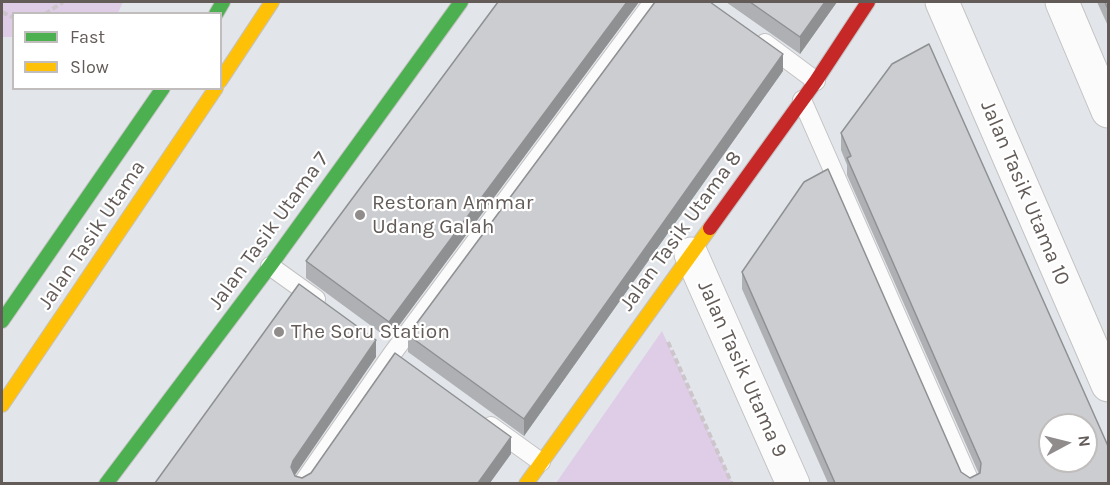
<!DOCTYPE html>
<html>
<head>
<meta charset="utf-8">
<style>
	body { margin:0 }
	#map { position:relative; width:1110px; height:485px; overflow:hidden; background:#e2e6ea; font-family:Karla,sans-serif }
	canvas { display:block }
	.frame { position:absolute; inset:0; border:3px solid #625b58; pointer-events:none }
	.legend { position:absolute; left:12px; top:12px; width:210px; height:78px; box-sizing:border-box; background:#fff; border:2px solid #c0bdbc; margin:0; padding:8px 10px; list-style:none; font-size:18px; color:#625b58 }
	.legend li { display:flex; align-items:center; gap:12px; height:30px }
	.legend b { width:30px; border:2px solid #c0bdbc }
	.north { position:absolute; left:1038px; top:413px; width:60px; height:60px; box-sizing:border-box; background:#fff; border:2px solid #c0bdbc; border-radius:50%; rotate:83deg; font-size:16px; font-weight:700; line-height:24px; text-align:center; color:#625b58 }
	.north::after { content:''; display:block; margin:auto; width:21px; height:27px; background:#8f8c8b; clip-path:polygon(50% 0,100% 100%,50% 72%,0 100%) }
</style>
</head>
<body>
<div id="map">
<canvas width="1110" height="485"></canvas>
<div class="frame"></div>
<ul class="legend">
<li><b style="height:8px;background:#4caf50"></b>Fast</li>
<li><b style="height:8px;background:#ffc107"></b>Slow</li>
</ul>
<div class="north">N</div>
</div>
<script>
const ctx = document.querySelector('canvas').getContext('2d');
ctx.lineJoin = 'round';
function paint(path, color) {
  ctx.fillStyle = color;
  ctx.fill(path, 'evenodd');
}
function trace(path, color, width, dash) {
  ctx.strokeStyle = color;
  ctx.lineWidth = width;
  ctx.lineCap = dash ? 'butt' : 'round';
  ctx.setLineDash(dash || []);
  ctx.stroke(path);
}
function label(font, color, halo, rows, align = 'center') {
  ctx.font = font + ' Karla,sans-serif';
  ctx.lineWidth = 4.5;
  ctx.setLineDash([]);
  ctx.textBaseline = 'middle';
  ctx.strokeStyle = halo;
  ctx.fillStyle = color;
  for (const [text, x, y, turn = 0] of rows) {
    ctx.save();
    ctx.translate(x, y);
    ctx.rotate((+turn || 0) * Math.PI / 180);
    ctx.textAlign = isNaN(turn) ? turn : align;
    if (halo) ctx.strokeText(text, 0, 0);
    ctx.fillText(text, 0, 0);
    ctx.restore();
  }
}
paint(new Path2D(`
	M2 2H123L118 13 14 14 13 37H2Z
	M662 331 732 483H556Z`), '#dfcde8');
const lane = new Path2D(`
	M765 43 816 81
	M802 100 971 484
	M270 266 316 299
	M491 426 541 462
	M302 484 392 354 653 2`);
const street = new Path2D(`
	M942 2 1108 385
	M1062 2 1108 111
	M691 254 793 484`);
const fast = new Path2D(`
	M216 14 223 2
	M2 321 163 88
	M106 484 270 266 461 2`);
const slow = new Path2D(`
	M220 81 272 2
	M2 405 216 88
	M526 484 710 228`);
const jam = new Path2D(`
	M710 228 816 81 868 2`);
trace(lane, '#c4c3c3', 20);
trace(street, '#c4c3c3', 35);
trace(fast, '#c4c2c3', 16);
trace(slow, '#c4c2c3', 16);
trace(jam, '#c4c2c3', 16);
trace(new Path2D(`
	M2 12 14 18
	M45 14 63 2
	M668 342 732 484`), '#ccc5ca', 4, [6, 3]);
trace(lane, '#fbfbfc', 18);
trace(street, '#fbfbfc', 33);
trace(fast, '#4caf50', 14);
trace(slow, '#ffc107', 14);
trace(jam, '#c62828', 14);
paint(new Path2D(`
	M498 2H639L389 339 306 278V261Z
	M726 2H837L800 54Z
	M1097 2H1108V26Z
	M783 71 524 436 408 352V335Z
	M841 133 1108 483H828L742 289V272L961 472 970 478 979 474 847 175V165L841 150Z`), '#afb0b3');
paint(new Path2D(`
	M627 2H639L389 339V322Z
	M825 2H837L800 54V37Z
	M783 54V71L524 436V419Z
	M376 340V357L293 478 291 467 293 461Z
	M511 437V454L490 483H478Z`), '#8e9092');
const building = new Path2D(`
	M498 2H627L389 322 306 261Z
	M655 2H710L783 54 524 419 408 335Z
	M750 2H825L800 37Z
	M1105 2H1108V9Z
	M929 44 1108 446V483H835L742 272 804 182 828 169 961 472 970 478 980 473 981 463 847 158 851 156 841 133 892 64ZM1050 425H1086V461H1050Z
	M299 284 376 340 293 461 291 467 295 476 302 478 311 473 395 353 511 437 478 483H155Z`);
paint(building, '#cbcdd0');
trace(building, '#8e9092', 1.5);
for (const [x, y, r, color] of [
	[360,215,6,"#8f8c8b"],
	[279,332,6,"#8f8c8b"]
]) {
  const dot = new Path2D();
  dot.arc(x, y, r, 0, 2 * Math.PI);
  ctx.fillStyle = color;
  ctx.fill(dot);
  trace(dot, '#fff', 2);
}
label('21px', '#625b58', '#fff', [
	["Jalan Tasik Utama 10",1025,193,67],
	["Jalan Tasik Utama 7",269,231,-54],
	["Jalan Tasik Utama 8",681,231,-54],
	["Jalan Tasik Utama",92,235,-56],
	["Jalan Tasik Utama 9",742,369,66]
]);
label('21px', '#625b58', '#fff', [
	["Restoran Ammar",372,203],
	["Udang Galah",372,227],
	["The Soru Station",291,332]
], 'left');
</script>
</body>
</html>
